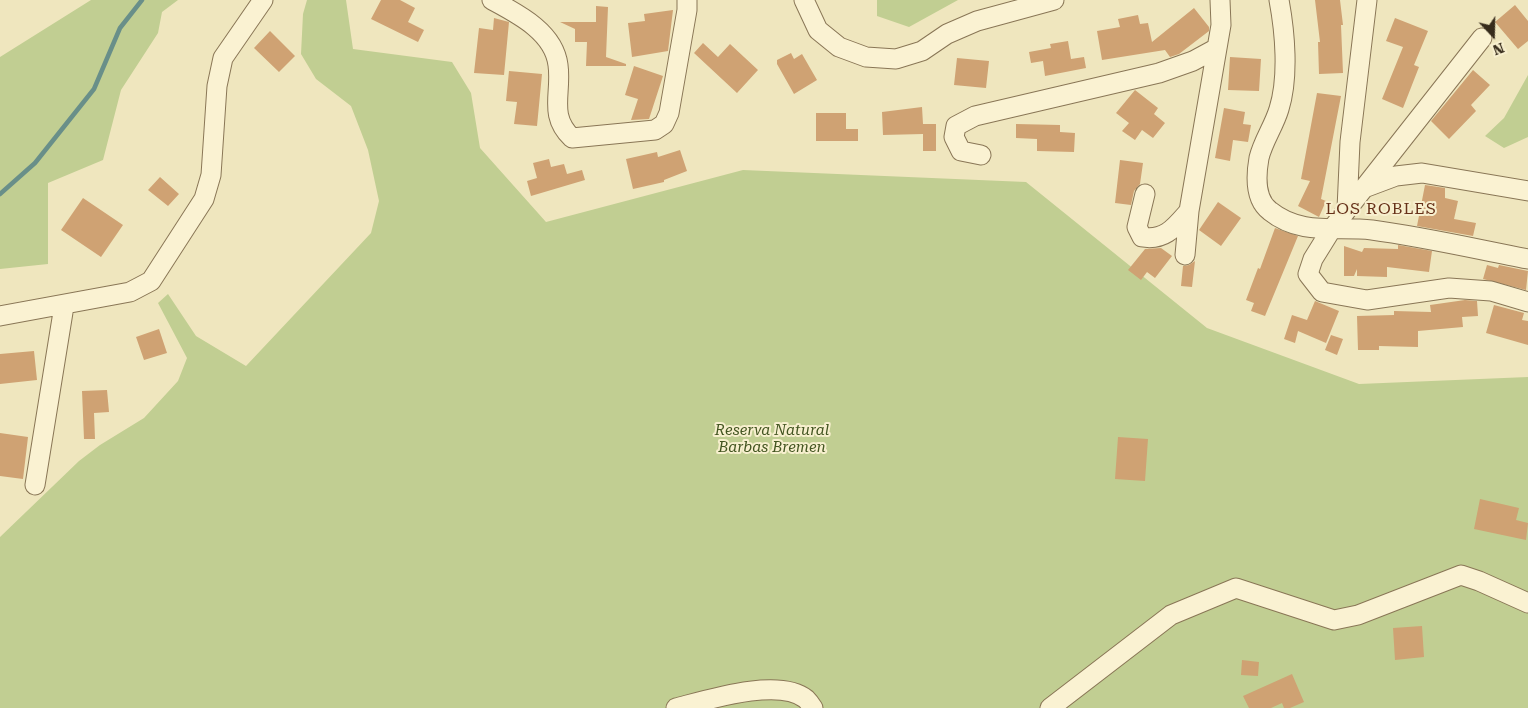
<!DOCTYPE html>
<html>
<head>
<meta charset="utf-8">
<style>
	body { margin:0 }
	#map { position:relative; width:1528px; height:708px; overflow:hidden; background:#efe6be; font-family:"Roboto Serif",serif }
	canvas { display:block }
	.north { position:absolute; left:1468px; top:10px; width:50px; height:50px; -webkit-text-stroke:4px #f7efce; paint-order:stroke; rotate:159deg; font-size:14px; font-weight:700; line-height:20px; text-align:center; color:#372c1c }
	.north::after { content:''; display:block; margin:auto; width:18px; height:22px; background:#372c1c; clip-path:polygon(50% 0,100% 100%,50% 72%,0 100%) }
</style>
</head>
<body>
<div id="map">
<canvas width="1528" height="708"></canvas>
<div class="north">N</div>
</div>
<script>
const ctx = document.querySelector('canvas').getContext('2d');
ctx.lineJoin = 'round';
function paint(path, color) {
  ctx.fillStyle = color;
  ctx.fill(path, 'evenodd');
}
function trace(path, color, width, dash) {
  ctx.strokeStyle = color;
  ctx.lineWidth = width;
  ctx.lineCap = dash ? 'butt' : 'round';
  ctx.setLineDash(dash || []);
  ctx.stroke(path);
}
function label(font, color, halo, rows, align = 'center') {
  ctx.font = font + ' "Roboto Serif",serif';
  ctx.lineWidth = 4;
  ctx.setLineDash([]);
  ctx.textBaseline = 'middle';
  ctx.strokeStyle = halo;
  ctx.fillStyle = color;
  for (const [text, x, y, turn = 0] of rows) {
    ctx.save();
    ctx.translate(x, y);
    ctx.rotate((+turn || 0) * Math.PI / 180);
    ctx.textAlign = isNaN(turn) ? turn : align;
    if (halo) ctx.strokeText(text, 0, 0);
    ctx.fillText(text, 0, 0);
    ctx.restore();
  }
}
paint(new Path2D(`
	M91 0H178L162 12 158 33 121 90 103 160 48 183V264L0 269V57Z
	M307 0H346L353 49 452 62 471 93 480 148 546 222 743 170 1026 182 1207 328 1359 384 1528 377V708H0V537L79 461 100 445 144 418 178 381 187 358 158 303 168 294 196 336 246 366 371 233 379 201 368 150 351 106 316 79 301 54 303 14Z
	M877 0H958L909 27 877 16Z
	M1528 75V137L1504 148 1485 136 1504 118Z`), '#c1ce92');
trace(new Path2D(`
	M0 194 35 163 94 89 120 28 142 0`), '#698f89', 4.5);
paint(new Path2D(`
	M381 0H400L415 8 408 22 424 30 418 42 371 19Z
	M1315 0H1340L1343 25H1341L1343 73 1319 74 1318 42H1320Z
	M1515 5 1528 21V41L1518 49 1495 22Z
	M596 6 608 7 606 57 626 64V66H586L587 42H575V29L560 22H596Z
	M1194 8 1209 27V31L1179 54 1170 57 1165 50 1102 60 1097 31 1120 27 1118 19 1138 15 1140 24 1148 23 1152 42Z
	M673 10 668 51 632 57 628 23 645 21 644 14Z
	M494 18 509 22 504 75 474 73 479 28 493 30Z
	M1395 18 1428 31 1414 65 1419 67 1403 108 1382 99 1403 47 1386 41Z
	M270 31 295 56 279 72 254 48Z
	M1068 41 1071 59 1084 57 1086 68 1045 76 1043 61 1031 63 1029 52 1051 48 1050 44Z
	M703 43 718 57 730 44 758 70 737 93 694 53Z
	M791 53 794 59 802 54 817 80 794 94 777 64V60Z
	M1230 57 1261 59 1259 91 1228 90Z
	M957 58 989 61 986 88 954 85Z
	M634 66 663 76 649 119 631 120 638 99 625 95Z
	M1473 70 1490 85 1471 105 1476 111 1449 139 1431 121Z
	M509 71 542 74 537 126 514 124 517 102 506 101Z
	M1135 90 1158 108 1154 114 1165 123 1153 138 1142 130 1135 140 1122 131 1129 123 1116 113Z
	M1317 93 1341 96 1321 199 1326 201 1319 217 1298 206 1310 181 1301 179Z
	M922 107 923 124H936V151H923V134L883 135 882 112Z
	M1224 108 1245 112 1243 124 1251 125 1248 142 1233 140 1230 161 1215 158Z
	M816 113H846V129H858V141H816Z
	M1016 124 1060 125V132L1075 133 1074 152 1037 151V139L1016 138Z
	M680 150 687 171 664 180V182L633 189 626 159 657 152 658 157Z
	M549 159 551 167 564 164 567 174 582 170 585 180 531 196 527 181 537 178 533 163Z
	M1120 160 1143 163 1140 184 1134 191 1131 205 1115 203Z
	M160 177 179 194 168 206 148 190Z
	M1425 185 1445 188V198L1458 201 1454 219 1476 223 1473 236 1417 226Z
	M83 198 123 225 101 257 61 230Z
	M1218 202 1241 218 1221 246 1199 230Z
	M1275 228 1298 236 1265 316 1251 311 1254 303 1246 300 1258 268 1260 269Z
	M1398 245 1432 251 1429 272 1387 267V277L1357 276V269L1354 276H1344V246L1362 252 1364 248 1398 249Z
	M1161 248 1172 256 1155 278 1147 272 1141 280 1128 270 1145 249Z
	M1195 261 1192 287 1181 286 1183 266 1189 265Z
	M1487 265 1498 268 1499 265 1528 271 1526 290 1483 279Z
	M1465 300 1477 301 1478 316 1462 317 1463 327 1418 331V347L1379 346V350H1358L1357 316 1394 315V311L1431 312 1430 305Z
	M1315 301 1339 311 1326 343 1298 331 1295 343 1284 339 1292 315 1307 320Z
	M1494 305 1524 313 1522 320 1528 321V345L1486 333Z
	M159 329 167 353 144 360 136 337Z
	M1331 335 1343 339 1337 355 1325 350Z
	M34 351 37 380 0 384V354Z
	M107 390 109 412 94 413 95 439H84L82 391Z
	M0 433 28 437 23 479 0 476Z
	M1118 437 1148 439 1145 481 1115 479Z
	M1480 499 1519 508 1516 520 1528 523 1526 540 1474 529Z
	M1422 626 1424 657 1395 660 1393 628Z
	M1242 660 1259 662 1258 676 1241 675Z
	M1292 674 1304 702 1290 708H1284L1282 703 1271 708H1249L1243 696Z`), '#cfa273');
const minor = new Path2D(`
	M492 0C518 14 554 32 558 65 562 94 548 115 572 138L655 130 664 124 669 113 687 10V0
	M804 0 818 30 839 47 866 57 896 59 922 51 947 34 977 21 1054 0
	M1279 0C1285 32 1289 77 1279 109 1274 126 1263 141 1259 158 1256 175 1254 199 1270 211 1301 236 1336 226 1372 230 1424 237 1476 249 1528 259
	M1482 38 1331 230 1313 259 1308 274 1322 292 1367 300 1449 288 1491 291 1528 302
	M981 155 961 151 954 137 956 126 975 116 1159 73 1193 61 1217 48
	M1364 188 1396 176 1422 173 1528 191
	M1145 194 1137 227 1142 237C1165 241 1175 227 1189 211
	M1347 209 1350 142 1367 0
	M1185 255 1189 211 1221 25 1220 0
	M0 316 130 292 151 281 204 199 211 175 217 86 223 58 263 0
	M35 485 64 306
	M676 708C707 700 779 677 806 699 808 701 811 705 813 708
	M1050 708 1171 615 1236 588 1334 620 1358 615 1461 575 1479 581 1528 603`);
trace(minor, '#897656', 21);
trace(minor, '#faf2d2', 19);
label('italic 15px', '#435521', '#f7efce', [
	["Reserva Natural",772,431],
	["Barbas Bremen",772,448]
]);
ctx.letterSpacing = '1px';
label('16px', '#663119', '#f7efce', [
	["LOS ROBLES",1381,209]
]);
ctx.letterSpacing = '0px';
</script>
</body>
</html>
